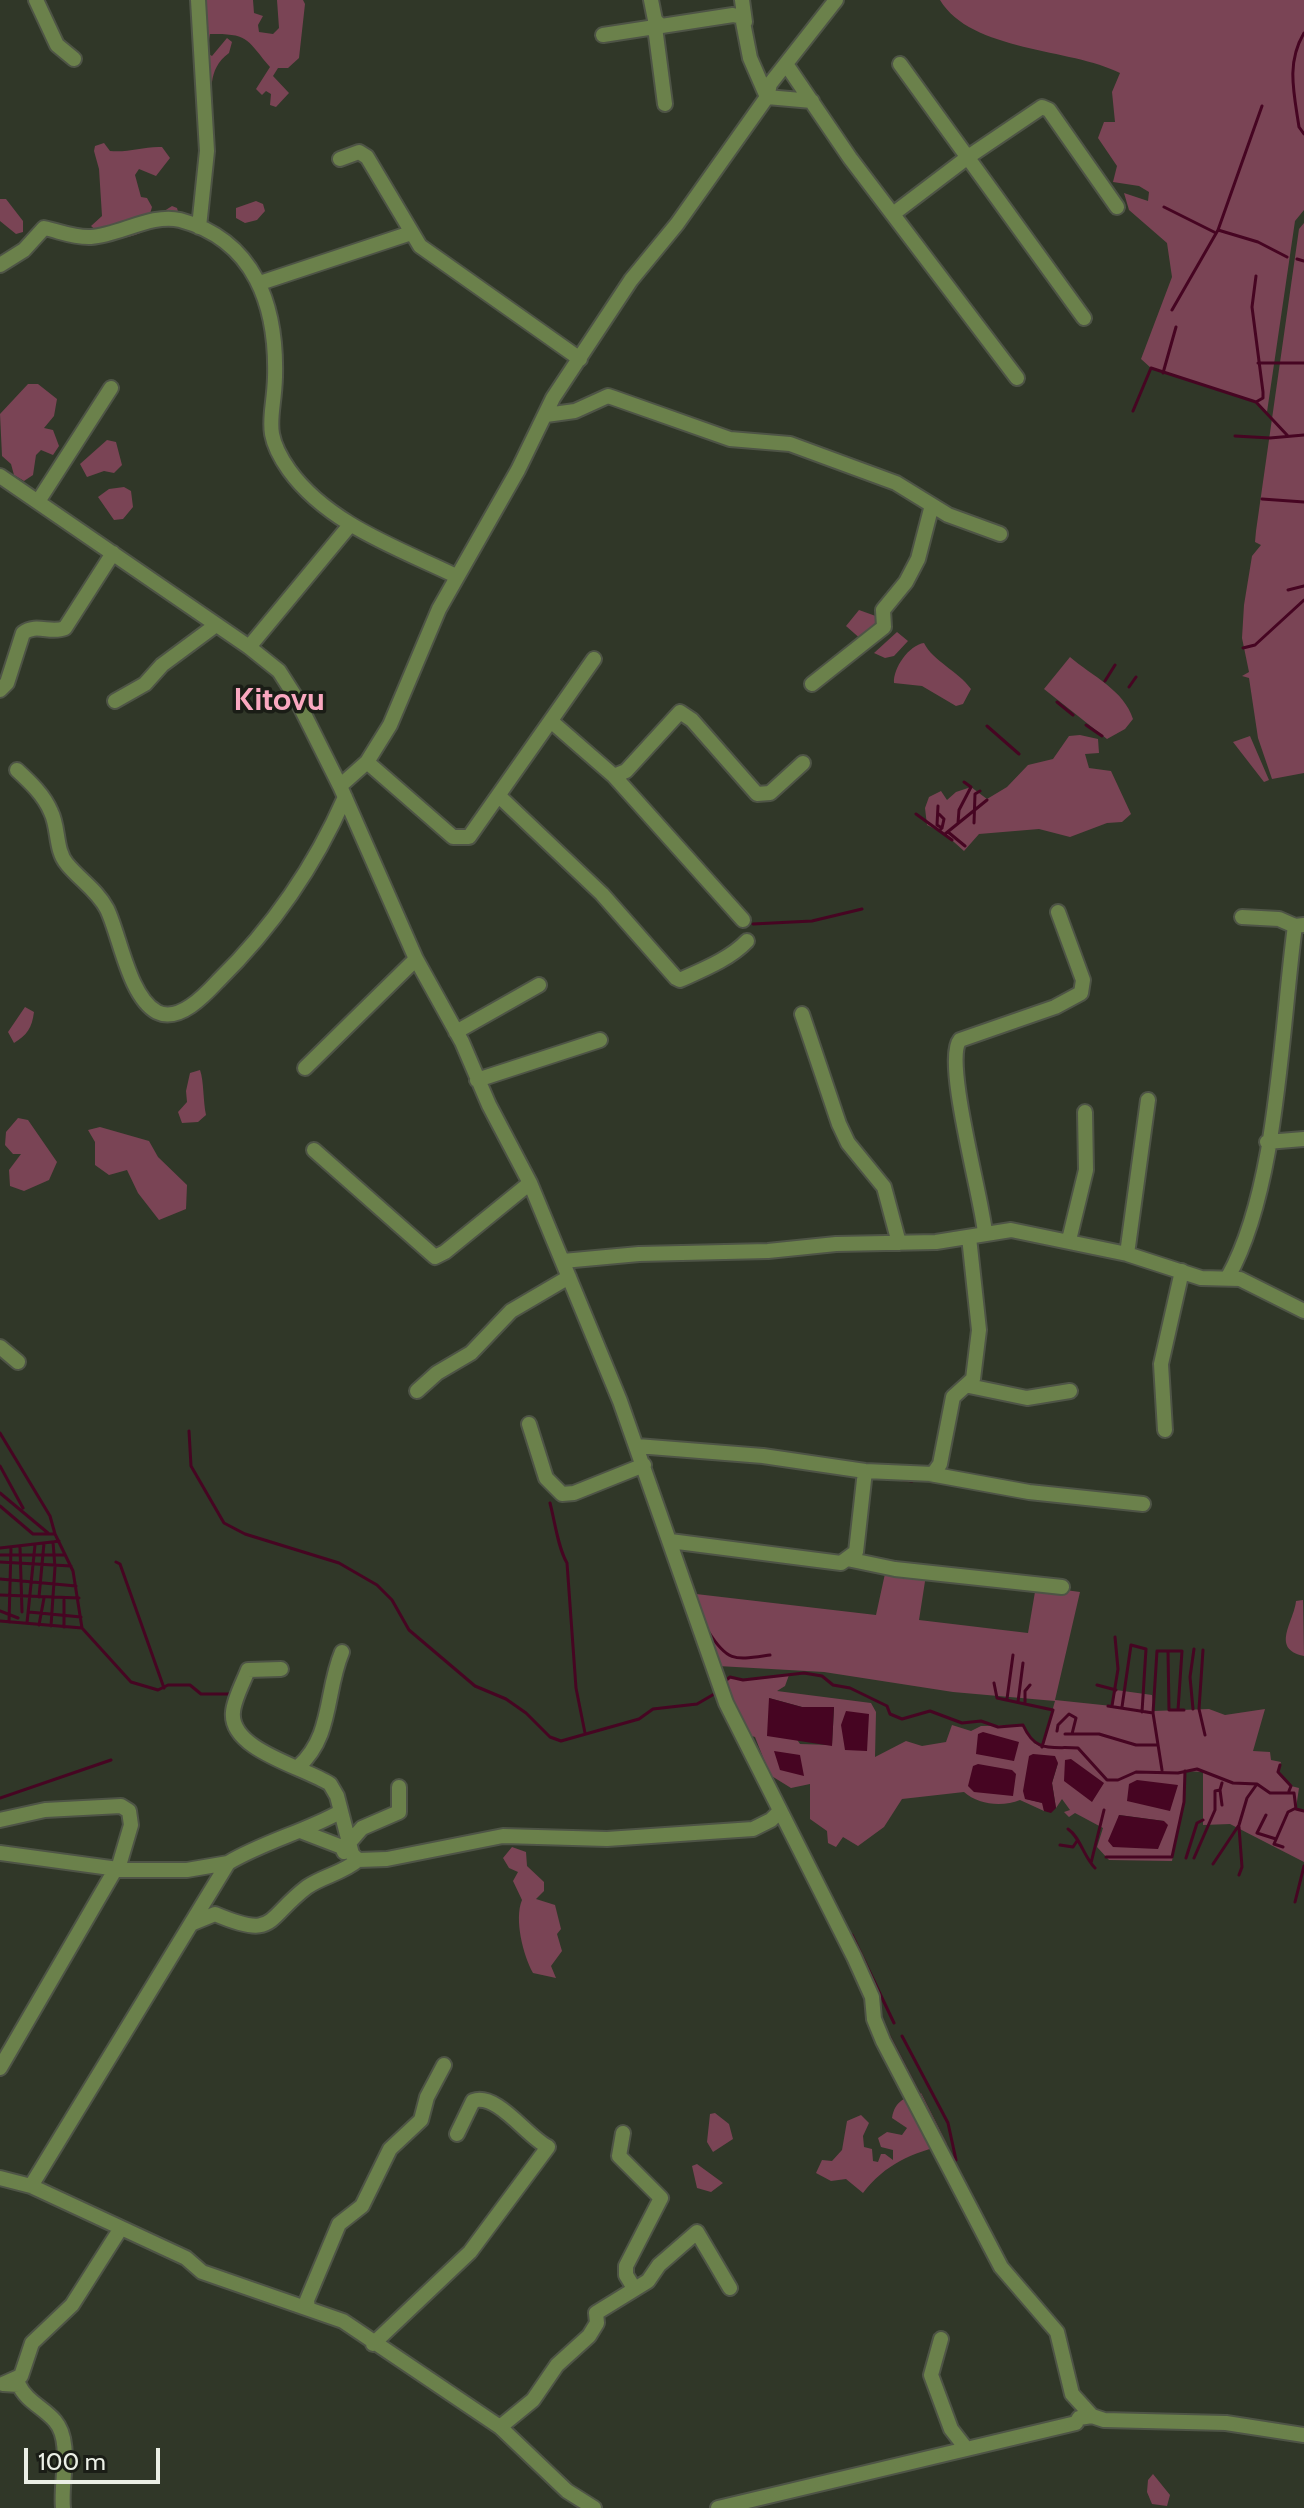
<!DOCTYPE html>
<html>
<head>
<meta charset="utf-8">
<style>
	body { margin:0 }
	#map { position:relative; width:1304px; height:2508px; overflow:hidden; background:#303728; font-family:Cabin,sans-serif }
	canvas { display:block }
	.scale { position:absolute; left:24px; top:2448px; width:136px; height:36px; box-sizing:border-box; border:4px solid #ebefe6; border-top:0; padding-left:10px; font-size:24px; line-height:28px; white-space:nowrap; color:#ebefe6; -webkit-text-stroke:6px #1a1d16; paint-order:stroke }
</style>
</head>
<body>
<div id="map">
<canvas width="1304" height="2508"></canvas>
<div class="scale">100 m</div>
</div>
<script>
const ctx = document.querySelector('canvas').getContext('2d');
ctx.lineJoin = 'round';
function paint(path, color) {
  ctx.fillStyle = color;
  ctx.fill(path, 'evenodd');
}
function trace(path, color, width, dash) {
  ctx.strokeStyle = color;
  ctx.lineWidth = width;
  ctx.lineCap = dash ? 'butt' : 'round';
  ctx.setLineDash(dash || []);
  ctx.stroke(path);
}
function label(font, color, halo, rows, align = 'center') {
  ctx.font = font + ' Cabin,sans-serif';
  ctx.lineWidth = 7;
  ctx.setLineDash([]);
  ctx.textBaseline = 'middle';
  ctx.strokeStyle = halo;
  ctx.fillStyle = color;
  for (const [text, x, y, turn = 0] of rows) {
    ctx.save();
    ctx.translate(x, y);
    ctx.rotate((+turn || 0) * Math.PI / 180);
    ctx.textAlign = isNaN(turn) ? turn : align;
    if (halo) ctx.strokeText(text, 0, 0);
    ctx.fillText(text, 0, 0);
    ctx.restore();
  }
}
paint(new Path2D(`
	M193 0H253L254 13 263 16 258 25 259 32 273 34 279 28 277 0H303L305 4 299 58 288 68H278L273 76 289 93 276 107 270 105 271 94 266 91 262 95 256 89 270 67C247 40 249 33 210 34L207 53 212 56 227 38 232 42 229 53C206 70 213 92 210 118 208 133 204 148 200 162Z
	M940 0H1304V210L1295 221 1267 412 1256 402 1151 368 1141 359 1172 277 1167 243 1129 210 1124 193 1148 201 1149 192 1139 186 1113 182 1117 166 1098 138 1104 122H1115L1112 92 1120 73C1071 48 971 52 940 0Z
	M104 143 110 151C128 153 144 146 162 147L170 158 156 176 139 169 135 175 141 197 147 198 152 207 150 214 155 217 172 206 177 208 179 215C148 226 121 254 91 226L102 216 99 169 94 151 95 146Z
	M0 199H6L23 221V232L16 234 0 221Z
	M256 201 263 204 265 211 257 220 245 223 236 218V208Z
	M1304 223V773L1272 779 1258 738 1249 678 1242 676 1249 672 1242 638 1244 605 1252 556 1261 545 1255 542 1256 531 1299 229Z
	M28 384H38L57 399 54 416 44 428 53 430 59 446 53 455 41 450 36 455 33 475 24 481 14 475 11 464 2 456 0 414Z
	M107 440 116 442 122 465 114 473 104 471 87 477 80 464Z
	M124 487 131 491 133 507 123 519 114 520 98 497 109 489Z
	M859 610 884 619 863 641 846 626Z
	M897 632 908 641 894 656 885 658 874 653Z
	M924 643C933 661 958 671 971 689L963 704 956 706 922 686 894 683C893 668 909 645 924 643Z
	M1070 657C1092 676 1124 690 1133 719L1125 729 1107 739 1044 689Z
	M1080 735 1098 739 1099 753 1085 754 1089 768 1111 771 1131 814 1122 822 1107 823 1070 837 1039 829 979 834 964 851 945 834 927 825 925 808 929 797 941 791 947 800 956 792 971 787 987 799 1007 787 1028 765 1053 759 1069 736Z
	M1250 736 1269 780 1264 782 1233 742Z
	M25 1007 34 1012C32 1028 27 1035 14 1043L8 1032Z
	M200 1070C204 1081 203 1101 206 1115L198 1122 182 1123 178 1112 187 1102 186 1091 190 1073Z
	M18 1118 28 1120 57 1162 49 1180 24 1191 10 1186 9 1170 21 1154H13L5 1145 6 1132Z
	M100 1127 149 1141 158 1157 187 1185 186 1209 159 1220 138 1193 127 1170 109 1175 95 1165V1142L88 1130Z
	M886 1569 926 1575 919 1620 1028 1633 1036 1586 1080 1592 1055 1700 1112 1706 1116 1690 1152 1695 1154 1711 1209 1709 1225 1715 1265 1709 1253 1751 1270 1752 1271 1760 1281 1762 1278 1773 1291 1786 1299 1788 1296 1808 1304 1811V1862L1230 1824 1203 1825V1772L1186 1771 1184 1802 1172 1861 1109 1860 1097 1847 1103 1828 1075 1813 1069 1817 1064 1812 1070 1810 1062 1799 1056 1808 1052 1783 1058 1763 1026 1799 1043 1803 1044 1811 1020 1800C1003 1807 978 1805 964 1792L902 1799 884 1827 858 1846 843 1837 836 1847 828 1843 827 1831 810 1819V1784L791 1788 770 1775 755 1737 745 1734 724 1682 730 1677 743 1680 789 1675 785 1686 777 1691 871 1703 876 1712 875 1757 906 1741 922 1746 946 1742 952 1725 971 1731 981 1726 1023 1725 1034 1743 1042 1747 1055 1701 953 1692 824 1672 718 1666 695 1600 696 1594 876 1615ZM769 1698 802 1707 834 1708 832 1745 800 1744ZM1119 1815 1164 1821 1131 1847H1114Z
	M1303 1600 1304 1656C1270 1649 1294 1622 1296 1601Z
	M512 1847 526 1852 527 1866 544 1882V1891L536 1899 555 1905 561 1929 557 1934 562 1951 551 1966 556 1978 533 1973C523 1955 514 1919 522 1900L513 1881 518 1872 509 1868 503 1858Z
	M921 2093 947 2144C912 2153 885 2164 863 2193L846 2179 831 2181 816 2173 822 2160 832 2161 842 2150 847 2121 861 2115 869 2123 863 2136 864 2147 872 2149 873 2161 878 2162 881 2154H885L893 2160V2150L881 2147 878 2138 887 2132 902 2135 907 2128 892 2118C895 2100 906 2097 921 2093Z
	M715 2113 729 2124 733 2139 713 2152 707 2142 710 2114Z
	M697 2164 723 2183 711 2192 697 2188 692 2166Z
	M1153 2474 1170 2495 1167 2506 1152 2504 1147 2492 1148 2480Z`), '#7a4455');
paint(new Path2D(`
	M769 1698 802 1707H834L832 1746 767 1736Z
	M846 1711 869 1714 867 1751 845 1750 841 1725Z
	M983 1732 1019 1742 1014 1761 976 1754 978 1734Z
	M774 1751 800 1755 804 1776 780 1770Z
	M1033 1754 1055 1756 1058 1763 1052 1783 1056 1808 1051 1813 1044 1811 1042 1803 1025 1799 1023 1791 1029 1756Z
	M1071 1759 1104 1783 1092 1802 1064 1781 1065 1760Z
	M978 1764 1012 1770 1016 1774 1013 1796 974 1792 968 1786 973 1766Z
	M1137 1780 1178 1785 1170 1811 1127 1801 1129 1784Z
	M1119 1815 1164 1821 1168 1825 1158 1849 1113 1847 1108 1841Z`), '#460522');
trace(new Path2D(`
	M1304 33C1286 63 1294 93 1299 127L1304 134
	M1262 106 1218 230 1258 242 1287 257
	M1164 207 1214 232
	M1297 259 1304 261
	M1256 276 1252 307 1263 392V398L1256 402
	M1172 310 1218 230
	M1258 363H1304
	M1163 373 1176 327
	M1133 411 1151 368 1256 402 1287 435
	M1235 436 1270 438 1304 435
	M1262 499 1304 502
	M1288 590 1304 586
	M1243 648 1255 645 1304 600
	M1105 681 1115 665
	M1129 687 1136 677
	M1057 702 1073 715
	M1086 725 1102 736
	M987 726 1019 754
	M938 806 937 825 942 828 940 830
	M916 814 952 840
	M939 814 944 819 942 828
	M958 823 959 810 971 787 964 782
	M974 823 975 794 980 791
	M948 832 965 846
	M945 834 987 800
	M753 924 812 921 862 909
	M189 1431 191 1466 224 1523 245 1534 339 1563 377 1585 392 1600 409 1630 475 1686 506 1699 526 1713 550 1737 561 1741 639 1719 653 1709 697 1704 716 1693
	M0 1433 50 1516 55 1534
	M0 1466 23 1508
	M898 1479 912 1481
	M655 1481 666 1511
	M0 1493 48 1533
	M550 1503C555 1522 558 1548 567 1563L576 1688 585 1733
	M0 1506 33 1534H55L73 1571 82 1628
	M20 1547 22 1612
	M0 1548 52 1542
	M0 1555H64
	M0 1562 71 1566
	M116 1562 120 1564 164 1688
	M0 1579 76 1586
	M0 1595 79 1598
	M39 1597 44 1543
	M0 1611 18 1618
	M29 1612 81 1617
	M0 1621 82 1628 131 1682 158 1690 168 1685H190L201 1694H232
	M9 1622 11 1547
	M27 1623 35 1545
	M39 1625 44 1598
	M51 1626 55 1567 53 1542 59 1541
	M64 1627V1600
	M708 1631C728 1663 735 1660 770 1655
	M1203 1650 1199 1709 1205 1735
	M1168 1651 1169 1710H1184
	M724 1682 730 1677 743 1680 804 1673 822 1676 833 1685 850 1688 887 1706 890 1714 902 1719 930 1711 962 1723 981 1721 998 1727 1023 1725C1036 1754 1051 1746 1078 1748L1107 1780H1118L1136 1772 1178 1773 1197 1769 1233 1783 1257 1784 1270 1793H1294L1296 1809 1304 1811
	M994 1683 997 1698 1053 1710 1042 1747
	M1097 1685 1116 1690
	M1007 1699 1013 1655
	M1018 1702 1023 1663
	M1025 1704V1691L1030 1685
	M1108 1706 1153 1713 1162 1770
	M1112 1706 1118 1669 1115 1637
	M1122 1707 1131 1645 1146 1649 1142 1712
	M1193 1709 1190 1677 1194 1649
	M1153 1713 1157 1651H1182L1178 1710
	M728 1723 736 1738
	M1057 1731 1058 1725 1069 1714 1076 1718 1072 1734
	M1065 1734H1099L1136 1745H1156
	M1280 1765 1278 1772 1291 1786 1289 1791
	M1220 1790 1222 1805
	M0 1798 111 1760
	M1266 1815 1257 1833 1276 1839
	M1068 1829C1080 1837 1084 1857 1095 1868
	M1060 1845 1073 1847 1077 1841
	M1283 1847 1274 1844 1288 1812 1294 1809
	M1106 1857H1172L1184 1802 1185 1771
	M1186 1858 1197 1823 1203 1820
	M1194 1858 1215 1810V1791L1220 1790 1222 1783
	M1091 1863 1104 1810
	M1213 1864 1239 1825 1247 1798 1257 1784
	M1239 1875 1242 1867 1239 1827
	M1295 1902 1304 1866
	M852 1935 894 2023
	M888 2034 978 2208
	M902 2036 948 2123 956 2160`), '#460522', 3);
const minor = new Path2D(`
	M36 0 57 45 74 59
	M198 0 207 151 199 227
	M651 0 655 20 661 26
	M742 0 745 22
	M655 27 665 104
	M603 35 733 15 742 17 750 58 767 97 812 101
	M786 64 850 158 1017 378
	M900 64 1084 318
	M340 159 359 152 367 157 420 246 580 359
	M893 214 968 157 1042 107 1049 110 1117 207
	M0 265 24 250 44 228C59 231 74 238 91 237 120 235 152 213 180 220 255 240 277 306 275 377 274 418 261 430 289 470 328 524 398 548 456 576
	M260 283 411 233
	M546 415 575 411 608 396 614 398 730 439 790 444 896 483 948 515 1000 534
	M0 476 249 647 279 671 295 696 340 786 416 959 462 1042 489 1105 530 1183 620 1401 726 1703 854 1957 872 1997 874 2019 883 2041 1001 2267 1057 2332 1072 2394 1092 2416
	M39 500 111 388
	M249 647 350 525
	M812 684 884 627 883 610 906 582 918 559 932 505
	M0 690 7 683 23 633C36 623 51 634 65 628L113 553
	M115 701 145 684 162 665 216 625
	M552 722 614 776 626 771 680 712 692 720 757 794 770 793 803 763
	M367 762 453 837H469L594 659
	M17 770C30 782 44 795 51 812 59 828 55 850 67 864 80 880 97 890 107 909 120 936 129 997 157 1012 179 1023 205 995 218 981 273 927 314 868 345 797
	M614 776 743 920
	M340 786 367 762 390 725 439 609 518 470 553 398 631 280 677 224 767 97 770 84 836 0
	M500 797 602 894 676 978 680 980C702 970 730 959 747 941
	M1242 917 1279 919 1295 926 1304 925
	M802 1014 839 1124 848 1143 884 1187 899 1243
	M456 1032 539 985
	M305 1068 416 959
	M477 1080 600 1040
	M1267 1142 1304 1139
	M314 1150 435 1257 445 1252 530 1183
	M985 1233C982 1198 943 1060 960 1040L1055 1007 1081 993 1083 980 1058 912
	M1069 1240 1086 1170 1085 1112
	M1127 1254 1148 1100
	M563 1261 639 1254 768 1251 836 1244 936 1242 1011 1230 1127 1254 1201 1278 1240 1279 1304 1311
	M1228 1277C1278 1188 1281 1028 1295 926
	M0 1347 18 1362
	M969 1386 1027 1398 1070 1391
	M417 1391 437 1373 471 1353 511 1311 569 1277
	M529 1424 546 1478 562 1494 574 1493 644 1465
	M1165 1430 1161 1364 1182 1271
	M637 1446 763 1456 865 1471 933 1474 940 1464 953 1397 973 1379 979 1330 969 1237
	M930 1474 1029 1492 1143 1504
	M670 1541 841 1563 856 1552 865 1471
	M847 1559 895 1569 1062 1587
	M281 1669 248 1670C243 1683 234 1699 233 1712 229 1750 304 1767 330 1784L337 1796 352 1854 358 1860 387 1859 503 1836 607 1839 753 1829 771 1820 780 1811
	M298 1767C333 1736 325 1692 342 1652
	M0 1820 45 1810 121 1806 129 1811 131 1825 118 1869 0 1853
	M303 1832 342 1847 344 1852
	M349 1843 362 1828 399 1812V1787
	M193 1923 215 1914C276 1940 265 1919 307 1887 323 1876 343 1873 358 1860
	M0 2068 115 1870H187L228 1863
	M623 2133 619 2156 661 2198 626 2266V2275L634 2288
	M0 2178 31 2186 186 2258 202 2272 343 2321 500 2427 567 2491 594 2508
	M31 2186 228 1863C263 1842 304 1832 340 1812
	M308 2308 307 2300 339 2224 362 2206 390 2149 421 2120 427 2097 444 2065
	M941 2339 931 2375 951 2429 965 2447
	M373 2344 470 2252 548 2147C527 2137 497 2092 473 2101L457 2134
	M500 2427 533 2400 557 2365 589 2336 597 2323 596 2313 648 2281 659 2265 697 2232 730 2288
	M63 2508C60 2482 73 2442 55 2421 44 2408 26 2401 19 2385L3 2384 21 2376 32 2343 72 2305 121 2228
	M718 2508 1076 2423 1079 2418 1092 2416 1104 2420 1226 2423 1304 2435`);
trace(minor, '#4e5446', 18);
trace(minor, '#6b814b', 14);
label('bold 32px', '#faa8c0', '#1a1d16', [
	["Kitovu",279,701]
]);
</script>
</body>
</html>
